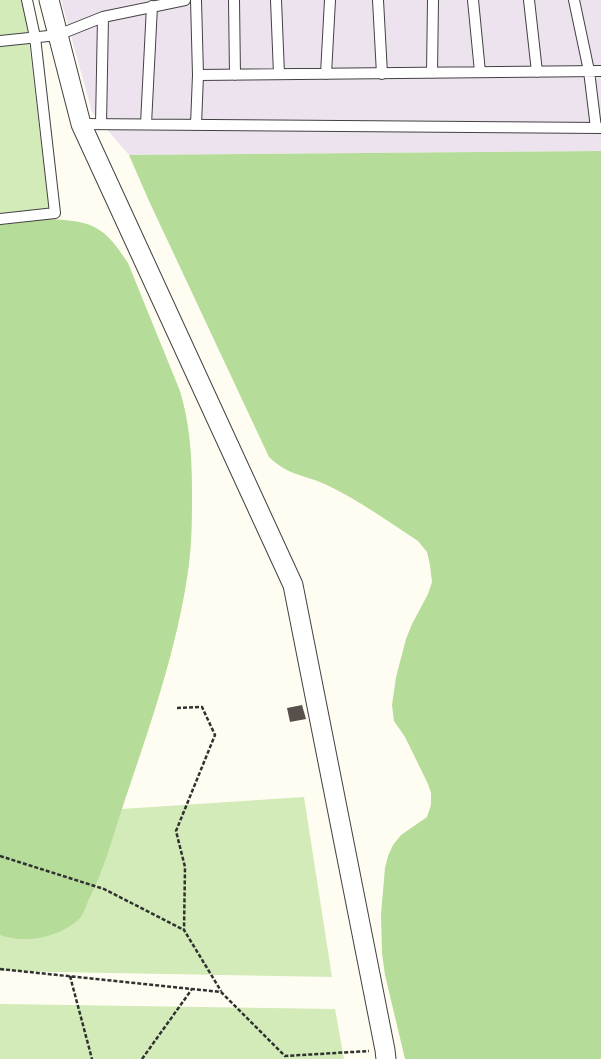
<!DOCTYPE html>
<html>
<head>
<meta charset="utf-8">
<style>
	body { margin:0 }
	canvas { display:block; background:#fffdf1 }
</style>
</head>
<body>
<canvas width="601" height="1059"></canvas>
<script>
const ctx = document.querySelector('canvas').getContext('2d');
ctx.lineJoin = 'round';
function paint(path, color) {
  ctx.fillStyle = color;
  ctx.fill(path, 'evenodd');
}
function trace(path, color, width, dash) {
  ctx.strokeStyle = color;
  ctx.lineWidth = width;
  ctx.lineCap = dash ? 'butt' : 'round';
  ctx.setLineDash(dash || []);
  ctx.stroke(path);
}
paint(new Path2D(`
	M61 0H601V151L129 155 92 112Z`), '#ede3ee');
paint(new Path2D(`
	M0 0H24L50 219 0 225Z
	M304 797 332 977 0 971V817Z
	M0 1004 335 1009 344 1059H0Z`), '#d2ebb9');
paint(new Path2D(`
	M601 151V1059H405L385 975 382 953 381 914 385 868 388 856 393 845 401 835 427 817 431 805V793L428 784 405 737 394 721 392 705 396 677 406 639 412 624 428 594 432 582 430 565 427 552 418 541C389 522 360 501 329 486 307 475 288 476 269 457L149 201 129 155Z
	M50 219C93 221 104 226 128 263L180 391C190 424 192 457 192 491 192 516 192 540 189 564 178 649 148 731 121 812 111 842 103 873 88 901 86 907 83 914 80 918 77 921 73 924 70 926 50 939 22 943 0 935V225Z`), '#b5dc98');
paint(new Path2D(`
	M302 705 306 719 290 722 287 708Z`), '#58504b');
const service = new Path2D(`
	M196 0 198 75 196 125
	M234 0 235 75
	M276 0 279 74
	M378 0 382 74
	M473 0 480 72
	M529 0 537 72
	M574 0 589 71 596 128
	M0 41 58 35 103 17 185 0
	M432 73 433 0
	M326 74 330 0
	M198 75 601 71
	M81 124 601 128
	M101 124 103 17
	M146 124 152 6
	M0 219 55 213 35 37 27 0`);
const minor = new Path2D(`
	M49 0 81 124 293 585 385 1050 386 1059`);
trace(service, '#424242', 12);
trace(minor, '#424242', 21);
trace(new Path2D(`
	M177 708 202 707 215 735 176 831 185 867 184 930 221 991
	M0 856 104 889 184 930
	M0 969 221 992 285 1056 369 1051
	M70 976 92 1059
	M142 1059 192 989`), '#313131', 2.5, [4, 2]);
trace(service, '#fff', 10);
trace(minor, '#fff', 19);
</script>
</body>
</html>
